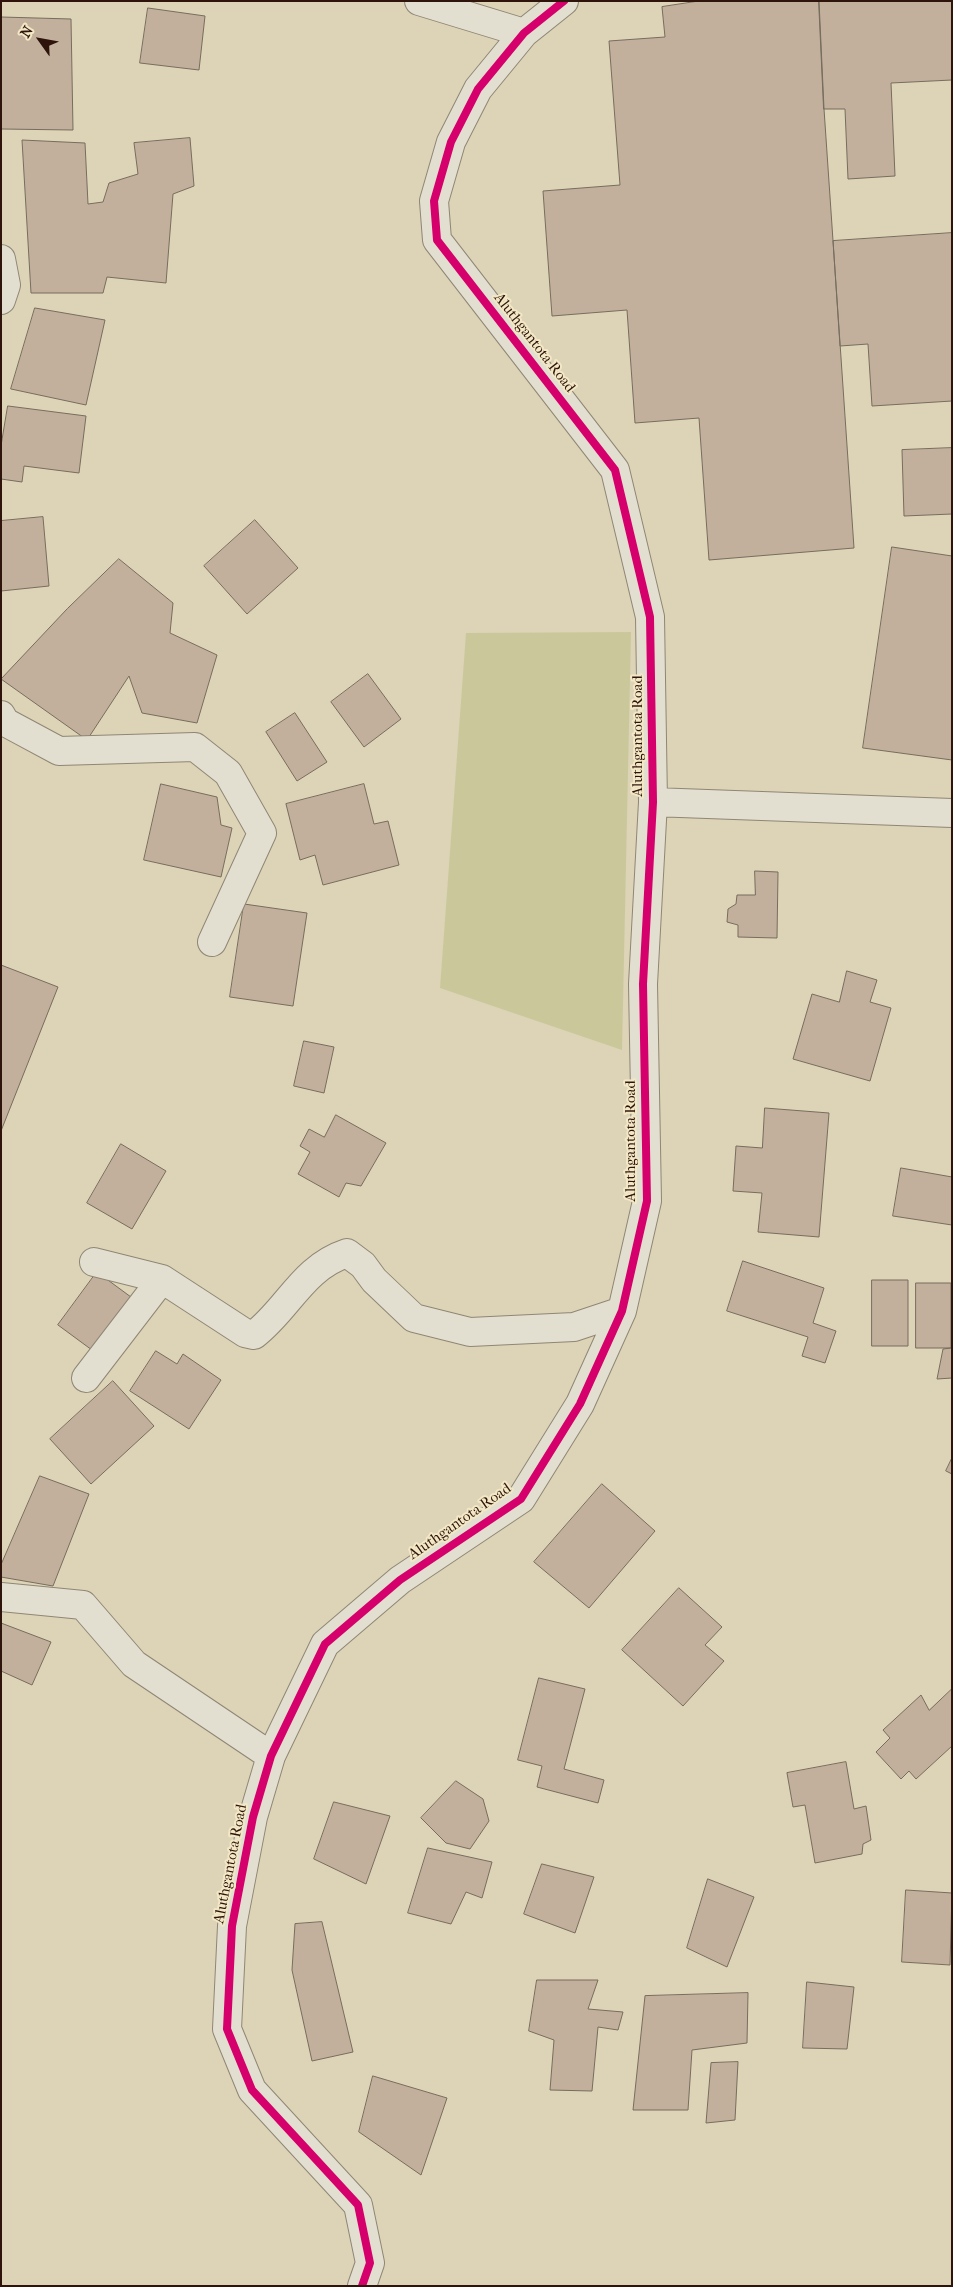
<!DOCTYPE html>
<html>
<head>
<meta charset="utf-8">
<style>
	body { margin:0 }
	#map { position:relative; width:953px; height:2287px; overflow:hidden; background:#ddd3b6; font-family:"IM FELL French Canon",serif }
	canvas { display:block }
	.frame { position:absolute; inset:0; border:2px solid #2e140a; pointer-events:none }
	.north { position:absolute; left:15px; top:15px; width:50px; height:50px; -webkit-text-stroke:4px #f3e8c6; paint-order:stroke; rotate:302deg; font-size:14px; font-weight:700; line-height:20px; text-align:center; color:#2e140a }
	.north::after { content:''; display:block; margin:auto; width:18px; height:22px; background:#2e140a; clip-path:polygon(50% 0,100% 100%,50% 72%,0 100%) }
</style>
</head>
<body>
<div id="map">
<canvas width="953" height="2287"></canvas>
<div class="frame"></div>
<div class="north">N</div>
</div>
<script>
const ctx = document.querySelector('canvas').getContext('2d');
ctx.lineJoin = 'round';
function paint(path, color) {
  ctx.fillStyle = color;
  ctx.fill(path, 'evenodd');
}
function trace(path, color, width, dash) {
  ctx.strokeStyle = color;
  ctx.lineWidth = width;
  ctx.lineCap = dash ? 'butt' : 'round';
  ctx.setLineDash(dash || []);
  ctx.stroke(path);
}
function label(font, color, halo, rows, align = 'center') {
  ctx.font = font + ' "IM FELL French Canon",serif';
  ctx.lineWidth = 4;
  ctx.setLineDash([]);
  ctx.textBaseline = 'middle';
  ctx.strokeStyle = halo;
  ctx.fillStyle = color;
  for (const [text, x, y, turn = 0] of rows) {
    ctx.save();
    ctx.translate(x, y);
    ctx.rotate((+turn || 0) * Math.PI / 180);
    ctx.textAlign = isNaN(turn) ? turn : align;
    if (halo) ctx.strokeText(text, 0, 0);
    ctx.fillText(text, 0, 0);
    ctx.restore();
  }
}
paint(new Path2D(`
	M631 632 622 1050 440 988 466 633Z`), '#cac89b');
const building = new Path2D(`
	M699 1H819L824 109 854 548 709 560 699 418 635 423 627 310 552 316 543 191 620 185 609 41 665 37 662 7Z
	M819 1H952V80L891 83 895 176 848 179 845 109H824Z
	M148 8 205 16 199 70 140 63Z
	M1 17 71 19 73 130 1 129Z
	M190 138 194 186 173 194 166 283 107 277 103 293H31L22 140 85 143 88 204 103 202 109 183 138 174 134 143Z
	M952 233V401L872 406 868 344 840 346 833 241Z
	M35 308 105 320 86 405 11 389Z
	M8 406 86 416 79 473 24 466 22 482 1 479V446Z
	M952 448V514L904 516 902 450Z
	M43 517 49 586 1 591V521Z
	M255 520 298 568 247 614 204 566Z
	M892 547 952 556V760L863 748Z
	M119 559 173 603 170 633 217 655 197 723 142 713 129 676 87 740 1 679 67 609Z
	M368 674 401 719 364 747 331 702Z
	M295 713 327 762 297 781 266 732Z
	M161 784 217 797 221 825 232 828 221 877 144 860Z
	M364 784 374 824 388 821 399 865 323 885 315 855 300 860 286 804Z
	M755 871 778 872 777 938 738 937V925L727 922 728 909 736 904 737 895H755Z
	M244 904 307 913 293 1006 230 997Z
	M1 965 58 987 1 1131Z
	M847 971 877 980 870 1002 891 1008 870 1081 793 1059 812 994 839 1002Z
	M304 1041 334 1047 324 1093 294 1086Z
	M765 1108 829 1113 819 1237 758 1232 762 1193 733 1191 736 1146 762 1148Z
	M336 1115 386 1143 361 1186 346 1183 339 1197 298 1174 310 1152 300 1146 309 1129 324 1137Z
	M121 1144 166 1171 132 1229 87 1203Z
	M901 1168 952 1177V1225L893 1216Z
	M743 1261 824 1288 813 1323 836 1331 825 1363 802 1356 808 1337 727 1311Z
	M97 1272 135 1300 96 1353 58 1325Z
	M872 1280H908V1346H872Z
	M916 1283H951V1348H916Z
	M952 1346V1378L937 1379 943 1349 951 1348Z
	M156 1351 177 1364 183 1354 221 1380 189 1429 130 1391Z
	M113 1381 154 1426 91 1484 50 1439Z
	M952 1458V1474L946 1471Z
	M40 1476 89 1494 53 1586 1 1577V1565Z
	M602 1484 655 1531 589 1608 534 1562Z
	M679 1588 722 1627 705 1645 724 1661 683 1706 622 1650Z
	M1 1623 51 1642 32 1685 1 1671Z
	M539 1678 585 1689 564 1769 604 1780 598 1803 537 1787 542 1766 518 1760Z
	M952 1689V1746L916 1779 909 1771 901 1779 876 1752 890 1738 883 1730 921 1695 929 1710Z
	M846 1762 854 1809 866 1806 871 1840 863 1844 862 1854 815 1863 805 1805 793 1807 787 1773Z
	M456 1781 483 1799 489 1821 470 1849 446 1843 421 1818Z
	M334 1802 390 1816 366 1884 314 1859Z
	M428 1848 492 1862 482 1898 466 1892 451 1924 408 1913Z
	M542 1864 594 1877 575 1933 524 1914Z
	M708 1879 754 1897 727 1967 687 1948Z
	M906 1890 952 1893 950 1965 902 1962Z
	M322 1922 353 2052 312 2061 292 1970 295 1924Z
	M537 1980H598L588 2009 623 2012 618 2030 598 2027 592 2091 550 2090 554 2040 529 2031Z
	M807 1982 854 1987 847 2049 803 2048Z
	M748 1993 747 2043 692 2050 688 2110H633L645 1996Z
	M738 2062 735 2120 706 2123 711 2063Z
	M373 2076 447 2098 421 2175 359 2132Z`);
paint(building, '#c2b09c');
trace(building, '#766d5e', 1);
const minor = new Path2D(`
	M419 1 524 33
	M1 259 6 285 1 300
	M1 715 5 722 59 751 195 747 228 773 262 833 212 942
	M653 802 952 813
	M94 1262 162 1279 245 1333 254 1335C289 1308 302 1268 347 1253L363 1265 374 1280 414 1318 470 1332 574 1327 622 1311
	M86 1378 162 1279
	M1 1597 83 1605 134 1664 271 1756
	M362 2286 370 2263 358 2205 252 2090 227 2029 232 1926 253 1817 271 1756 325 1644 400 1580 521 1499 580 1404 622 1311 647 1201 643 984 653 802 650 617 615 470 437 240 434 201 451 142 478 89 524 33 564 1`);
trace(minor, '#8f8675', 30);
trace(minor, '#e3dfd0', 28);
trace(new Path2D(`
	M362 2286 370 2263 358 2205 252 2090 227 2029 232 1926 253 1817 271 1756 325 1644 400 1580 521 1499 580 1404 622 1311 647 1201 643 984 653 802 650 617 615 470 437 240 434 201 451 142 478 89 524 33 564 1`), '#d6006c', 8);
label('15px', '#2e140a', '#f3e8c6', [
	["Aluthgantota Road",534,343,52],
	["Aluthgantota Road",638,736,-90],
	["Aluthgantota Road",631,1141,-90],
	["Aluthgantota Road",460,1522,-35],
	["Aluthgantota Road",231,1864,-79]
]);
</script>
</body>
</html>
